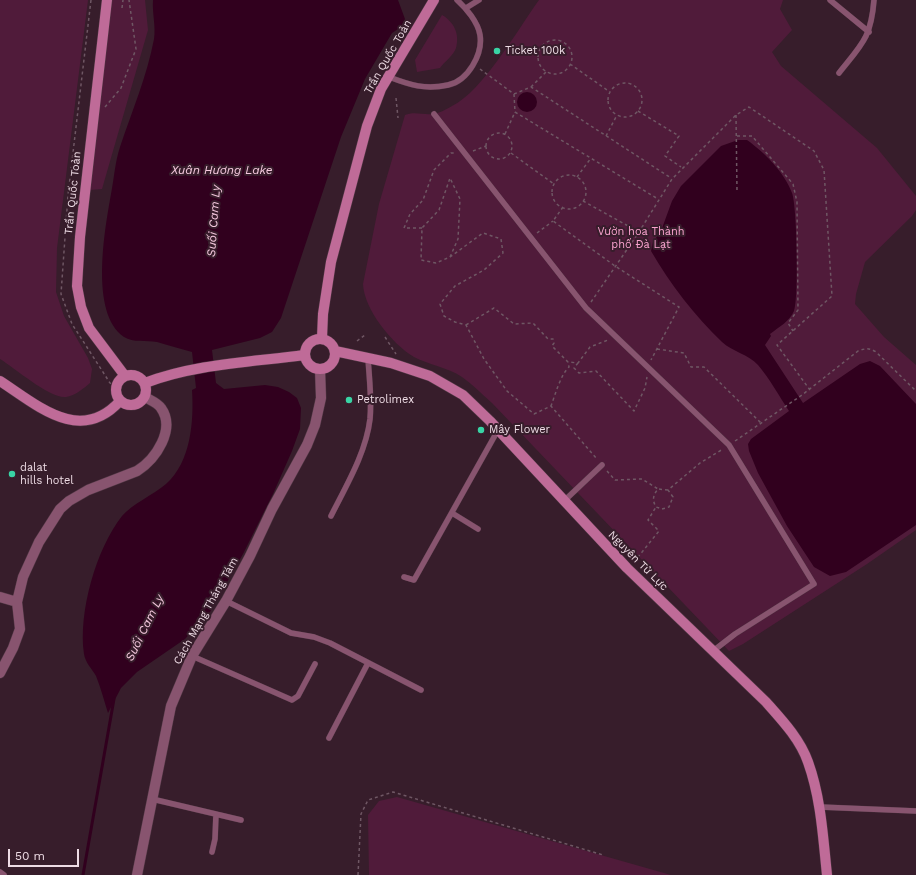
<!DOCTYPE html>
<html>
<head>
<meta charset="utf-8">
<style>
	body { margin:0 }
	#map { position:relative; width:916px; height:875px; overflow:hidden; background:#371d2b; font-family:"Work Sans",sans-serif }
	canvas { display:block }
	.scale { position:absolute; left:8px; top:849px; width:71px; height:18px; box-sizing:border-box; border:2px solid #eedce5; border-top:0; padding-left:5px; font-size:12px; line-height:14px; white-space:nowrap; color:#eedce5; -webkit-text-stroke:3px #371d2b; paint-order:stroke }
</style>
</head>
<body>
<div id="map">
<canvas width="916" height="875"></canvas>
<div class="scale">50 m</div>
</div>
<script>
const ctx = document.querySelector('canvas').getContext('2d');
ctx.lineJoin = 'round';
function paint(path, color) {
  ctx.fillStyle = color;
  ctx.fill(path, 'evenodd');
}
function trace(path, color, width, dash) {
  ctx.strokeStyle = color;
  ctx.lineWidth = width;
  ctx.lineCap = dash ? 'butt' : 'round';
  ctx.setLineDash(dash || []);
  ctx.stroke(path);
}
function label(font, color, halo, rows, align = 'center') {
  ctx.font = font + ' "Work Sans",sans-serif';
  ctx.lineWidth = 4;
  ctx.setLineDash([]);
  ctx.textBaseline = 'middle';
  ctx.strokeStyle = halo;
  ctx.fillStyle = color;
  for (const [text, x, y, turn = 0] of rows) {
    ctx.save();
    ctx.translate(x, y);
    ctx.rotate((+turn || 0) * Math.PI / 180);
    ctx.textAlign = isNaN(turn) ? turn : align;
    if (halo) ctx.strokeText(text, 0, 0);
    ctx.fillText(text, 0, 0);
    ctx.restore();
  }
}
paint(new Path2D(`
	M0 0H88L57 248 56 292 64 316 88 358 92 369 90 383C84 388 75 396 66 397 50 399 15 368 0 359Z
	M107 0H145L148 30 102 189 90 190Z
	M539 0H783L780 9 792 30 772 52 781 66 877 148 916 196V210L912 216 865 262 856 294 855 304 884 337 916 365V530L867 564 743 644 729 651 492 403C482 394 472 384 462 377 447 367 429 365 414 357 392 344 364 309 363 284L379 204 405 115C414 111 423 115 432 114 438 114 447 109 452 106 483 91 518 29 539 0Z
	M442 15C454 22 460 34 456 48 454 55 444 62 440 68L417 72 415 60Z
	M397 797 671 875H369L368 815 379 801Z`), '#501b3a');
paint(new Path2D(`
	M153 0H398L405 19 401 27 392 33 365 79 341 137 281 318 272 332 260 338 212 350 216 383 224 389 265 385 278 387 289 392 297 398 301 408 300 429 292 451 273 494 243 554 210 612 185 639 137 672 121 688 108 713C104 701 101 688 96 676 92 669 85 662 84 654 78 613 96 549 122 516 132 504 153 495 166 484 191 462 194 421 192 390L196 388 192 352C180 349 168 345 157 342 146 340 133 343 124 337 89 313 105 228 111 194 114 179 115 162 120 147 132 111 147 76 154 39 156 26 152 13 153 0Z
	M517 102a10 10 0 1 1 20 0a10 10 0 1 1-20 0Z
	M738 140H747C764 152 785 173 792 193 797 205 799 300 794 311 790 321 779 327 770 334L771 336 765 345 803 403 860 364 870 361 880 366 916 404V525L846 572 830 576 814 567 787 526 758 473 749 451 748 444 751 439 789 411C779 396 770 379 758 365 748 354 733 352 722 342 695 316 670 284 651 251L653 242 661 231 672 201 681 186 721 146Z`), '#31001e');
trace(new Path2D(`
	M83 875 114 699`), '#31001e', 3);
const lane = new Path2D(`
	M830 0 869 32
	M466 8 479 0
	M839 73C862 44 871 38 874 0
	M389 77C410 85 425 90 448 85 468 81 483 54 480 35 478 22 466 8 457 0
	M434 114 586 308 729 445 814 584 735 634 713 651
	M564 501 602 465
	M452 513 478 529
	M331 516C346 486 366 453 370 419 372 398 369 377 368 357
	M404 577 414 580 498 430
	M226 601 291 633 314 637 330 643 421 690
	M192 656 292 700 298 696 315 664
	M329 738 368 663
	M152 799 241 820
	M820 807 916 811
	M212 852 215 839 216 814
	M0 872 4 875`);
const street = new Path2D(`
	M0 597 17 602
	M0 673 13 648 20 629 17 602 23 577 39 542 60 509 69 501 88 490 137 471C156 459 176 429 161 408 158 403 150 400 145 397
	M137 875 171 706 192 656 226 601 250 556 272 509 307 445 315 425 321 398 320 369`);
const secondary = new Path2D(`
	M107 0 80 237 77 286 81 307 89 328 125 376
	M322 338 323 314 331 262 367 126 381 89 434 0
	M305 354a15 15 0 1 1 30 0a15 15 0 1 1-30 0Z
	M335 351 391 363 430 376 463 395 490 421 627 568 766 702C782 720 800 739 808 762 821 798 823 837 827 875
	M116 390a15 15 0 1 1 30 0a15 15 0 1 1-30 0Z
	M0 381C37 405 80 445 120 401
	M145 383C194 364 252 362 304 355`);
trace(lane, '#513845', 6);
trace(street, '#513845', 11);
trace(secondary, '#513845', 11);
trace(new Path2D(`
	M91 0 68 195 61 294 72 324 110 383 116 387
	M122 8 123 0
	M538 57a17 17 0 1 1 34 0a17 17 0 1 1-34 0Z
	M570 64 610 92
	M480 69 514 94
	M608 100a17 17 0 1 1 34 0a17 17 0 1 1-34 0Z
	M531 87 546 72
	M514 94 531 87 671 178
	M514 94 515 112 658 199
	M396 98 398 118
	M105 107 121 88 136 49 129 0
	M638 111 679 136 665 156 681 167
	M736 115 737 191
	M486 146a13 13 0 1 1 26 0a13 13 0 1 1-26 0Z
	M505 134 515 112
	M606 136 617 115
	M737 136H752L793 184 797 202 798 310 788 323 793 331
	M473 151 486 146
	M511 153 554 184
	M552 192a17 17 0 1 1 34 0a17 17 0 1 1-34 0Z
	M577 177 591 158
	M583 201 639 232
	M563 207 553 221 615 266 679 307 651 360
	M422 228H404L410 214 423 200 434 170 451 153H455
	M537 233 553 221
	M450 257 458 239 460 199 450 178 439 210 422 228 421 260 436 263 450 257 483 233 501 239 503 253 484 270 455 286 440 304 444 316 455 322 466 325 484 359 507 391 534 414 551 406 597 459
	M591 302 639 232 672 179 736 115 749 107 814 151 824 170 832 296 777 345 810 390
	M466 325 494 308 514 324 533 323 548 339H553L554 343 552 346 568 362 578 363 590 347 608 340
	M385 337 396 354
	M357 341 365 335
	M657 349 684 353 691 367H704L761 423
	M578 363 574 368 579 373 596 371 634 411 645 388 647 377
	M551 406C555 395 561 374 569 367L568 362
	M735 441 802 395 858 351C866 348 870 348 876 352L916 391
	M607 471 615 480 642 479 658 489
	M668 490 658 489C653 495 652 500 656 507L662 509 669 507 673 497 668 490 700 463 723 449
	M634 562 659 531 648 520 656 507
	M358 875 361 814 368 800 393 792 603 855`), '#6f5764', 1.5, [3, 3]);
trace(lane, '#88546f', 5.5);
trace(street, '#88546f', 10);
trace(secondary, '#bf6b98', 10);
for (const [x, y, r, color] of [
	[497,51,4,"#39d4a5"],
	[349,400,4,"#39d4a5"],
	[481,430,4,"#39d4a5"],
	[12,474,4,"#39d4a5"]
]) {
  const dot = new Path2D();
  dot.arc(x, y, r, 0, 2 * Math.PI);
  ctx.fillStyle = color;
  ctx.fill(dot);
  trace(dot, '#371d2b', 1.5);
}
label('11px', '#eedce5', '#371d2b', [
	["Ticket 100k",505,51],
	["Petrolimex",357,400],
	["Mây Flower",489,430],
	["dalat",20,468],
	["hills hotel",20,481]
], 'left');
label('11px', '#eedce5', '#371d2b', [
	["Trần Quốc Toản",388,57,-60],
	["Trần Quốc Toản",73,193,-84],
	["Nguyên Tử Lực",638,561,45],
	["Cách Mạng Tháng Tám",206,611,-61]
]);
label('11px', '#faa3cf', '#371d2b', [
	["Vườn hoa Thành",641,232],
	["phố Đà Lạt",641,245]
]);
label('italic 12px', '#f5c8de', '#371d2b', [
	["Xuân Hương Lake",222,170],
	["Suối Cam Ly",214,221,-86],
	["Suối Cam Ly",145,628,-64]
]);
</script>
</body>
</html>
